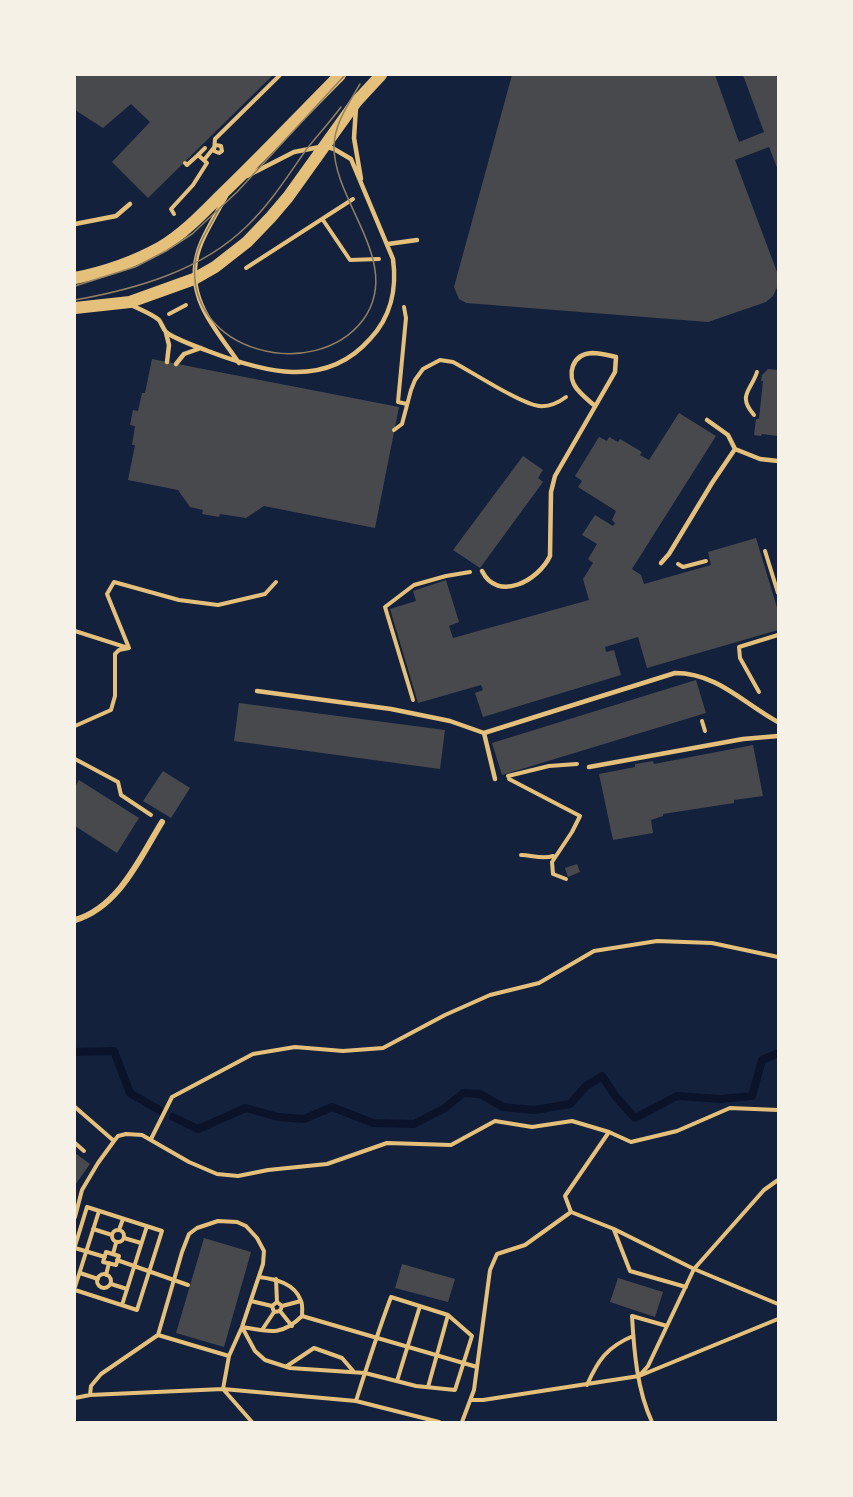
<!DOCTYPE html>
<html>
<head>
<meta charset="utf-8">
<style>
	body { margin:0 }
	#map { position:relative; width:853px; height:1497px; overflow:hidden; background:#14213d; font-family:Barlow,sans-serif }
	canvas { display:block }
	.frame { position:absolute; inset:0; border:76px solid #f6f1e7; pointer-events:none }
</style>
</head>
<body>
<div id="map">
<canvas width="853" height="1497"></canvas>
<div class="frame"></div>
</div>
<script>
const ctx = document.querySelector('canvas').getContext('2d');
ctx.lineJoin = 'round';
function trace(path, color, width, dash) {
  ctx.strokeStyle = color;
  ctx.lineWidth = width;
  ctx.lineCap = dash ? 'butt' : 'round';
  ctx.setLineDash(dash || []);
  ctx.stroke(path);
}
function paint(path, color) {
  ctx.fillStyle = color;
  ctx.fill(path, 'evenodd');
}
trace(new Path2D(`
	M75 1052 114 1051 130 1093 161 1111
	M173 1117 198 1129 246 1108 278 1117 304 1119 332 1107 373 1123 414 1124 445 1108 463 1093 480 1094 503 1107 535 1110 570 1104 586 1086 602 1076 616 1097 635 1118 677 1096 721 1099 752 1096 762 1060 778 1053`), '#0b132b', 8);
paint(new Path2D(`
	M75 75H273L148 198 112 162 150 122 131 104 103 128 75 110Z
	M512 75H715L739 142 764 132 743 75H778V170L769 147 735 160 777 272 778 285 773 296 766 302 708 322 466 303 459 299 454 287Z
	M152 359 399 407 375 528 264 506 246 518 220 514 219 517 202 514 203 510 190 507 178 490 128 480 135 445H132L135 426 130 425 133 410 138 411 142 393H145Z
	M768 369 778 370V436L762 434 761 436 754 435 756 419H759L763 381H761L762 375Z
	M679 413 716 436 632 569 641 575 644 584 711 565 708 552 756 538 778 611V630L647 668 638 637 605 647 606 652 614 650 621 675 483 717 475 693 483 690 481 685 418 703 390 609 416 601 413 591 446 580 459 622 449 626 453 638 589 600 583 579 593 563 588 559 597 544 582 535 595 515 613 526 615 523 612 520 616 511 578 487 582 481 575 476 599 437 607 441 609 437 618 442 620 439 642 452 640 455 649 460Z
	M523 456 543 470 538 478 543 482 480 568 453 550Z
	M696 680 706 713 502 775 492 743Z
	M239 703 445 730 440 769 234 741Z
	M753 745 763 796 734 800V803L663 814V816L651 820 653 833 613 840 599 774 635 767V764L653 761 654 764Z
	M163 771 190 788 171 818 143 801Z
	M79 780 139 818 117 853 75 826V787Z
	M577 864 580 872 568 877 565 868Z
	M75 1153 90 1164 75 1185Z
	M204 1238 251 1252 224 1347 176 1333Z
	M402 1264 455 1279 448 1302 395 1288Z
	M618 1278 663 1292 655 1317 610 1302Z`), '#48494c');
trace(new Path2D(`
	M222 151 219 153 214 151 215 139 280 75
	M198 155 205 148
	M204 160 216 145 221 146 222 151
	M174 214 171 209 193 185 207 163 198 155 187 165 185 163
	M323 220 350 260 379 259
	M246 268 353 199
	M404 307 406 318 398 402 407 404
	M169 314 186 305
	M754 415C737 395 751 391 757 372
	M394 430 402 424 411 390 415 380 423 369 440 360 453 362C472 372 521 404 539 406 549 407 558 403 566 397
	M765 551 778 593
	M678 564 683 567 706 561
	M75 631 125 647
	M129 648 107 594 114 582 179 600 218 605 265 594 276 582
	M759 692 740 658 739 647 778 635
	M413 700 385 607 414 585 446 576 470 572
	M702 721 705 731
	M75 726 111 710 115 696V654L119 650 129 648
	M75 759 118 782 121 795 151 815
	M508 776 549 766 577 764
	M509 779 580 816 572 832 552 862 553 874 566 879
	M521 855C532 855 542 860 553 856
	M75 1107 114 1141
	M151 1139 172 1097 253 1054 295 1047 343 1051 383 1048 445 1015 490 995 539 983 594 951 657 941 712 943 778 957
	M75 1143 84 1151
	M571 1212 565 1196 609 1132
	M75 1217 82 1190 98 1163 114 1141 118 1136 126 1134 142 1135 189 1162 217 1174 238 1176 268 1170 327 1164 387 1143 451 1145 495 1121 532 1127 572 1121 609 1132 631 1142 677 1131 730 1108 778 1110
	M93 1229 112 1235
	M112 1236a6 6 0 1 1 12 0a6 6 0 1 1-12 0Z
	M119 1230 123 1219
	M614 1230 630 1271 686 1287
	M124 1238 141 1243
	M75 1246 87 1207 162 1231 137 1310 75 1290
	M75 1248 105 1257
	M106 1252 119 1256 116 1265 103 1262Z
	M113 1254 116 1243
	M117 1260 188 1285
	M80 1273 98 1279
	M97 1281a7 7 0 1 1 14 0a7 7 0 1 1-14 0Z
	M106 1275 109 1263
	M259 1277C275 1279 295 1283 301 1301 303 1305 302 1312 302 1316
	M276 1279 277 1302
	M111 1284 127 1289
	M75 1287 99 1211
	M251 1301 272 1306
	M122 1305 147 1226
	M282 1306 301 1301
	M280 1311 274 1312 272 1306 277 1302 282 1306 280 1311 292 1326
	M242 1327 255 1351 265 1360 290 1368 365 1373 416 1386 455 1390 472 1336 448 1315 391 1297C378 1332 367 1366 356 1401
	M243 1327C270 1332 282 1336 302 1316L477 1367
	M262 1330 274 1312
	M158 1335 229 1356
	M287 1366 314 1348 342 1358 354 1372
	M640 1375 648 1366 694 1269 764 1190 778 1180
	M397 1381 420 1306
	M587 1385C598 1360 607 1347 633 1336
	M428 1387 448 1315
	M90 1395 91 1386 101 1374 158 1335 182 1252 189 1234 197 1228 218 1221 237 1222 246 1226 257 1238 264 1251 263 1264 242 1327 229 1356 223 1389 252 1422
	M75 1398 90 1395 223 1389 356 1401 439 1422
	M472 1400H483L639 1376 778 1319
	M462 1422 474 1390 490 1270 497 1254 525 1245 571 1212 614 1229 694 1269 778 1304
	M652 1422C637 1390 634 1351 632 1316L667 1326`), '#e5c07b', 4);
trace(new Path2D(`
	M356 107 354 138 361 179
	M226 196C218 211 209 225 202 241 180 291 212 324 239 363
	M75 224 116 216 130 204
	M388 244 417 240
	M131 305C139 309 152 314 159 320 162 324 163 329 166 332 174 339 198 347 208 351 263 372 325 390 370 339 391 317 397 288 393 259L351 159 334 149 325 146 294 152 247 176
	M166 333 169 345 167 362
	M176 364 184 354 201 348
	M707 420 728 435 735 449
	M661 563 669 554 712 483 735 449 760 459 778 461
	M482 571C498 603 539 580 550 556L551 492 555 476 615 372 616 357C608 355 600 353 592 353 572 354 566 375 577 389 582 395 589 401 595 406
	M257 691 391 709 450 721 484 733 675 673C717 673 743 703 778 722
	M484 733 495 779
	M589 767 743 739 778 736`), '#e5c07b', 4.5);
trace(new Path2D(`
	M75 920C119 907 140 858 162 822`), '#e5c07b', 6);
trace(new Path2D(`
	M75 278C105 272 134 262 161 247 183 234 202 214 220 196 261 157 300 115 340 75
	M75 308 130 302 194 279 215 267 247 242 271 217 288 197 356 102 381 75`), '#e5c07b', 12);
trace(new Path2D(`
	M219 209C210 226 197 244 195 263 186 352 314 384 363 320 404 264 334 203 334 147 334 124 349 103 360 84
	M75 286 135 267 166 251 192 234 237 192 345 75
	M75 300C136 289 201 271 247 226 270 204 287 177 306 150 317 136 330 122 341 107`), '#918062', 1.5);
</script>
</body>
</html>
